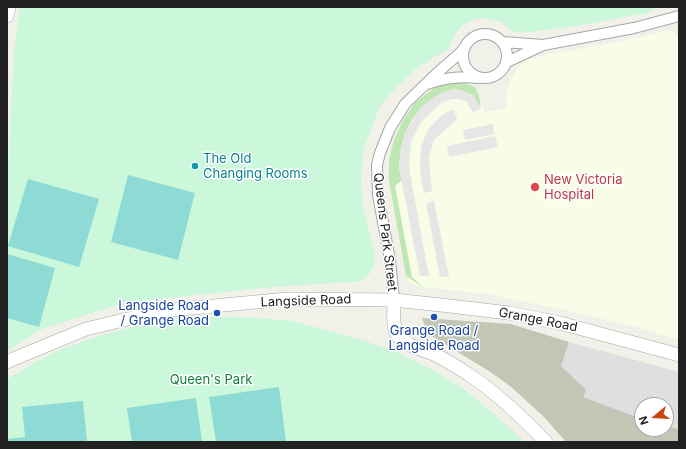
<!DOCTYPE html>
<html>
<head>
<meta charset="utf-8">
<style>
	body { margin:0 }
	#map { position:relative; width:686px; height:449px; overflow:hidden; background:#f1f1e9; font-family:Inter,sans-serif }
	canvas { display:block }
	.frame { position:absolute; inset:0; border:8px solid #222; pointer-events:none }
	.north { position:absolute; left:634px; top:397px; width:40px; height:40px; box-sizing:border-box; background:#fff; border:1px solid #a7a7a7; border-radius:50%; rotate:252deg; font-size:11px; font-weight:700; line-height:16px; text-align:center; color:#222 }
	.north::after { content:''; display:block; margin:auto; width:14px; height:18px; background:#c7440d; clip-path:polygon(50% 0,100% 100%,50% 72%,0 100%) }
</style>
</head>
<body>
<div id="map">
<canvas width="686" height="449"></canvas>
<div class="frame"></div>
<div class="north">N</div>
</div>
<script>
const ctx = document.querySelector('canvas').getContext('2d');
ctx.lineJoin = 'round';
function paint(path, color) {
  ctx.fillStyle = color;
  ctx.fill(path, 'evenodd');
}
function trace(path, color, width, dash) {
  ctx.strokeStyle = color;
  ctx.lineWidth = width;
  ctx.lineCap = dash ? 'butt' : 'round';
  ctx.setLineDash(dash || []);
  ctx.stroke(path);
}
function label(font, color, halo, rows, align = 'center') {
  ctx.font = font + ' Inter,sans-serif';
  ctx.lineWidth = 3;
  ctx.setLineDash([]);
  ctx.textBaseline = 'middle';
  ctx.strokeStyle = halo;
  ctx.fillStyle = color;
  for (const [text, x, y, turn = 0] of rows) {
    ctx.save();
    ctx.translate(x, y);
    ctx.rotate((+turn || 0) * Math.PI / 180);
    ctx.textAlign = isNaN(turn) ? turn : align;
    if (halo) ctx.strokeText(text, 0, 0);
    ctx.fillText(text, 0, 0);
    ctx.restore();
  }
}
paint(new Path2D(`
	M569 342 679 372V429L666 426V405H642V419L583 397 561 366Z`), '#e0dfdf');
paint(new Path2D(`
	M665 31H672L678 36 679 38V340L644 329 565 310 487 294 423 287 410 283 406 276 392 199 390 174 410 115 429 96 460 86 479 96 484 112 506 108V91L511 79 518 68 527 60 541 56 622 41Z`), '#f7fde6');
paint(new Path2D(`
	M422 318 511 324 569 342 561 366 586 390 583 397 642 419V429H666V426L679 429V442H566L543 416 510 386 489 371 428 334Z`), '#c1c6b5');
paint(new Path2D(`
	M459 81 475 87 479 96 481 108 473 95 455 89 446 91 434 97 413 118 405 133 401 148 399 168 402 180 395 186 412 277 423 287 406 276 389 181V159L394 140 403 120 415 103 431 90 443 83Z`), '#bee7b3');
paint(new Path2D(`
	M20 7H657L650 12 642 14 576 26 520 33 513 31 500 21 483 18 472 20 461 26 455 34 448 50 436 56 413 71 394 90 380 106 364 148 362 165 361 181 363 206 375 255 374 266 370 273 363 281 262 288 123 303 40 330 7 351V187L14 51Z
	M204 317H242L271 319 293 321 368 342 394 351 433 370 464 389 500 419 524 442H7V379C24 369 40 359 58 351 104 331 154 321 204 317Z`), '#cbf7db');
paint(new Path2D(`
	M128 175 195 193 178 260 111 242Z
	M28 179 99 199 79 267 8 246Z
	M7 254 55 268 39 327 7 318Z
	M279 387 286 442H216L209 397Z
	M196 398 202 442H132L127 408Z
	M83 401 87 442H7V439L25 437 22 407Z`), '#8ddbd4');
paint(new Path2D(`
	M455 89 462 90 473 95 481 108 473 113 467 102 460 99H451L440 104 421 122 411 142 409 162 410 174 429 276H420L399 168 401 148 405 133 420 108 434 97 446 91Z
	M453 109 457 118 456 120 434 140 429 157 430 173 432 191 424 193 420 170V160L421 146 428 130 435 122 445 113Z
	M493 124 494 134 465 140 463 130Z
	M495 136 498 147 449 157 447 146Z
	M434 201 449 277H440L426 203Z`), '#e6e6e6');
const minor = new Path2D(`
	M463 56a22 22 0 1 1 44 0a22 22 0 1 1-44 0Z
	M503 42 543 45 634 28 679 16
	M507 62 541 46
	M427 84C445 78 459 76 478 78
	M394 300 390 260 378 195 377 165 380 153 390 128 405 104 436 74 460 53 465 47`);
const tertiary = new Path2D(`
	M7 16 9 7
	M394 300C394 310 392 329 398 336 405 346 425 350 436 355 447 361 458 367 468 374 497 393 522 417 546 442
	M7 362 11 360 86 329 161 311 287 299 394 300 441 305 509 313 560 323 679 355`);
trace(minor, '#a6a6a6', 12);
trace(tertiary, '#a6a6a6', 14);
trace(minor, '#fff', 10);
trace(tertiary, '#fff', 13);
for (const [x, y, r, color] of [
	[195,166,4,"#0f9aa8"],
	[535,187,5,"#e0444e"],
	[217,313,4,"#1a4fb4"],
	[434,317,4,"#1a4fb4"]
]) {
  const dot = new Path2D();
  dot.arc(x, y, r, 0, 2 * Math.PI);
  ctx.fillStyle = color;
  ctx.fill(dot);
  trace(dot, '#fff', 1.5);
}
label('13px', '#0d838f', '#fff', [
	["The Old",203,159],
	["Changing Rooms",203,174]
], 'left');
label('13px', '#be3a42', '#fff', [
	["New Victoria",544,180],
	["Hospital",544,195]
], 'left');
label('13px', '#222', '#fff', [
	["Queens Park Street",385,232,83],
	["Langside Road",306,301,-2],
	["Grange Road",538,320,11]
]);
label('13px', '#164399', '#fff', [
	["Langside Road",209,306],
	["/ Grange Road",209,321],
	["Grange Road /",434,331,"center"],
	["Langside Road",434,346,"center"]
], 'right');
label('13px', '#137d3b', '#fff', [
	["Queen's Park",211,380]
]);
</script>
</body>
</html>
